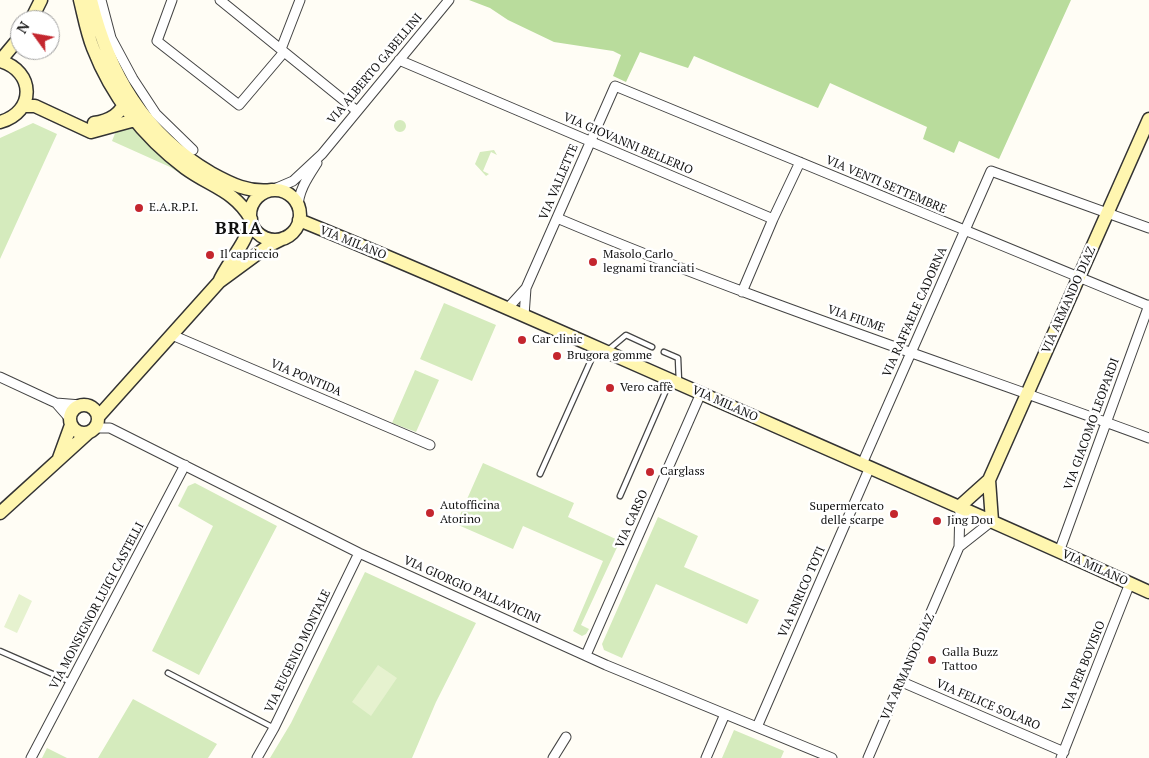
<!DOCTYPE html>
<html>
<head>
<meta charset="utf-8">
<style>
	body { margin:0 }
	#map { position:relative; width:1149px; height:758px; overflow:hidden; background:#fffdf5; font-family:"PT Serif",serif }
	canvas { display:block }
	.north { position:absolute; left:10px; top:10px; width:50px; height:50px; box-sizing:border-box; background:#fff; border:1px solid #a0a0a0; border-radius:50%; rotate:302deg; font-size:14px; font-weight:700; line-height:20px; text-align:center; color:#111 }
	.north::after { content:''; display:block; margin:auto; width:18px; height:22px; background:#c4262e; clip-path:polygon(50% 0,100% 100%,50% 72%,0 100%) }
</style>
</head>
<body>
<div id="map">
<canvas width="1149" height="758"></canvas>
<div class="north">N</div>
</div>
<script>
const ctx = document.querySelector('canvas').getContext('2d');
ctx.lineJoin = 'round';
function paint(path, color) {
  ctx.fillStyle = color;
  ctx.fill(path, 'evenodd');
}
function trace(path, color, width, dash) {
  ctx.strokeStyle = color;
  ctx.lineWidth = width;
  ctx.lineCap = dash ? 'butt' : 'round';
  ctx.setLineDash(dash || []);
  ctx.stroke(path);
}
function label(font, color, halo, rows, align = 'center') {
  ctx.font = font + ' "PT Serif",serif';
  ctx.lineWidth = 5;
  ctx.setLineDash([]);
  ctx.textBaseline = 'middle';
  ctx.strokeStyle = halo;
  ctx.fillStyle = color;
  for (const [text, x, y, turn = 0] of rows) {
    ctx.save();
    ctx.translate(x, y);
    ctx.rotate((+turn || 0) * Math.PI / 180);
    ctx.textAlign = isNaN(turn) ? turn : align;
    if (halo) ctx.strokeText(text, 0, 0);
    ctx.fillText(text, 0, 0);
    ctx.restore();
  }
}
paint(new Path2D(`
	M394 126a6 6 0 1 1 12 0a6 6 0 1 1-12 0Z
	M33 123 57 134 0 259V138Z
	M128 126 136 129 191 176 189 179 170 167 112 141 116 131Z
	M494 150 497 155 491 152 483 171 489 174 486 176 475 164 480 152Z
	M444 303 496 325 472 381 420 359Z
	M415 370 439 380 416 432 392 423Z
	M483 463 574 503 568 517 620 541 581 625 589 629 586 634 582 636 573 631 603 561 523 526 513 549 456 524Z
	M195 483 277 526 199 675 152 651 213 526 178 506 188 486Z
	M658 517 698 536 684 567 759 600 747 624 656 584 622 658 604 650 602 644Z
	M365 572 476 623 436 702 412 758H270L291 723Z
	M133 699 217 744 208 758H98Z
	M734 730 784 751 781 758H722Z
	M47 748 67 758H42Z`), '#d5ebbd');
paint(new Path2D(`
	M469 0H1071L999 159 959 141 954 153 923 139 927 127 830 83 818 108 694 56 688 68 640 52 626 82 613 76 621 55 613 51 554 42 508 20 490 8Z`), '#b9dc9c');
paint(new Path2D(`
	M19 594 32 601 17 633 4 627Z
	M378 665 397 678 371 716 352 702Z`), '#e6f2cf');
const lane = new Path2D(`
	M607 351 626 335 652 347
	M664 352 678 358 679 382
	M540 474 596 349
	M620 496 670 381
	M0 651 71 682
	M168 673 274 728`);
const street = new Path2D(`
	M101 0 111 38 133 79 156 114 193 150
	M172 0 157 41 239 105 284 52
	M220 0 357 111
	M281 49 300 0
	M399 60 773 219 742 292
	M272 190 293 181 322 154 449 0
	M298 208C298 191 308 177 317 163
	M557 218C751 300 951 365 1149 438
	M773 219 800 162
	M507 309 526 288 615 86 1149 306
	M524 316 526 288
	M172 335 430 445
	M0 377 56 403 70 419
	M56 403 81 405
	M95 428H110L359 553 606 665 832 758
	M862 464 991 171 1149 228
	M959 547 992 521
	M1059 552 1149 305
	M586 655 701 393
	M902 682 1064 752
	M757 727 870 467
	M31 758 185 465
	M257 758 274 728 359 553
	M553 758 566 737
	M706 758 725 714
	M868 758 959 547 960 506
	M1061 758 1130 583`);
const secondary = new Path2D(`
	M80 0C84 16 87 33 93 48 112 97 144 137 185 168 211 187 234 190 251 219 248 243 228 261 219 282
	M91 0C109 74 144 134 211 173 231 184 249 193 272 190
	M31 20 41 0
	M0 61C35 71 36 112 0 122
	M0 61 20 37
	M23 106H35L91 132 135 120
	M94 123C108 121 123 114 125 99
	M250 215a25 25 0 1 1 50 0a25 25 0 1 1-50 0Z
	M299 220C403 262 505 307 607 352 788 432 969 510 1149 592
	M70 419a14 14 0 1 1 28 0a14 14 0 1 1-28 0Z
	M98 417 219 282 268 246 284 238
	M59 458 71 425
	M989 480 992 521
	M960 506 989 480 1149 119
	M0 513 88 433`);
trace(lane, '#444', 7);
trace(street, '#444', 11);
trace(secondary, '#333', 15);
trace(lane, '#fff', 4.5);
trace(street, '#fff', 9);
trace(secondary, '#fff6b0', 12);
for (const [x, y, r, color] of [
	[139,208,5,"#c4262e"],
	[210,255,5,"#c4262e"],
	[593,262,5,"#c4262e"],
	[522,340,5,"#c4262e"],
	[557,356,5,"#c4262e"],
	[610,388,5,"#c4262e"],
	[650,472,5,"#c4262e"],
	[430,513,5,"#c4262e"],
	[894,514,5,"#c4262e"],
	[937,521,5,"#c4262e"],
	[932,660,5,"#c4262e"]
]) {
  const dot = new Path2D();
  dot.arc(x, y, r, 0, 2 * Math.PI);
  ctx.fillStyle = color;
  ctx.fill(dot);
  trace(dot, '#fff', 2);
}
label('12px', '#111', '#fff', [
	["VIA ALBERTO GABELLINI",375,69,-50],
	["VIA GIOVANNI BELLERIO",628,144,23],
	["VIA VALLETTE",559,182,-67],
	["VIA VENTI SETTEMBRE",886,185,23],
	["VIA MILANO",353,243,22],
	["VIA ARMANDO DIAZ",1069,300,-66],
	["VIA RAFFAELE CADORNA",915,312,-66],
	["VIA FIUME",856,319,19],
	["VIA PONTIDA",306,378,23],
	["VIA MILANO",725,404,24],
	["VIA GIACOMO LEOPARDI",1092,424,-70],
	["VIA CARSO",632,519,-66],
	["VIA MILANO",1095,568,24],
	["VIA GIORGIO PALLAVICINI",472,590,24],
	["VIA ENRICO TOTI",802,592,-66],
	["VIA MONSIGNOR LUIGI CASTELLI",97,606,-62],
	["VIA EUGENIO MONTALE",298,651,-64],
	["VIA PER BOVISIO",1084,666,-68],
	["VIA ARMANDO DIAZ",908,667,-66],
	["VIA FELICE SOLARO",988,705,23]
]);
label('12px', '#111', '#fff', [
	["E.A.R.P.I.",149,208],
	["Il capriccio",220,255],
	["Masolo Carlo",603,255],
	["legnami tranciati",603,269],
	["Car clinic",532,340],
	["Brugora gomme",567,356],
	["Vero caffè",620,388],
	["Carglass",660,472],
	["Autofficina",440,506],
	["Atorino",440,520],
	["Supermercato",884,507,"right"],
	["delle scarpe",884,521,"right"],
	["Jing Dou",947,521],
	["Galla Buzz",942,653],
	["Tattoo",942,667]
], 'left');
ctx.letterSpacing = '1px';
label('bold 18px', '#111', '#fff', [
	["BRIA",239,229]
]);
ctx.letterSpacing = '0px';
</script>
</body>
</html>
